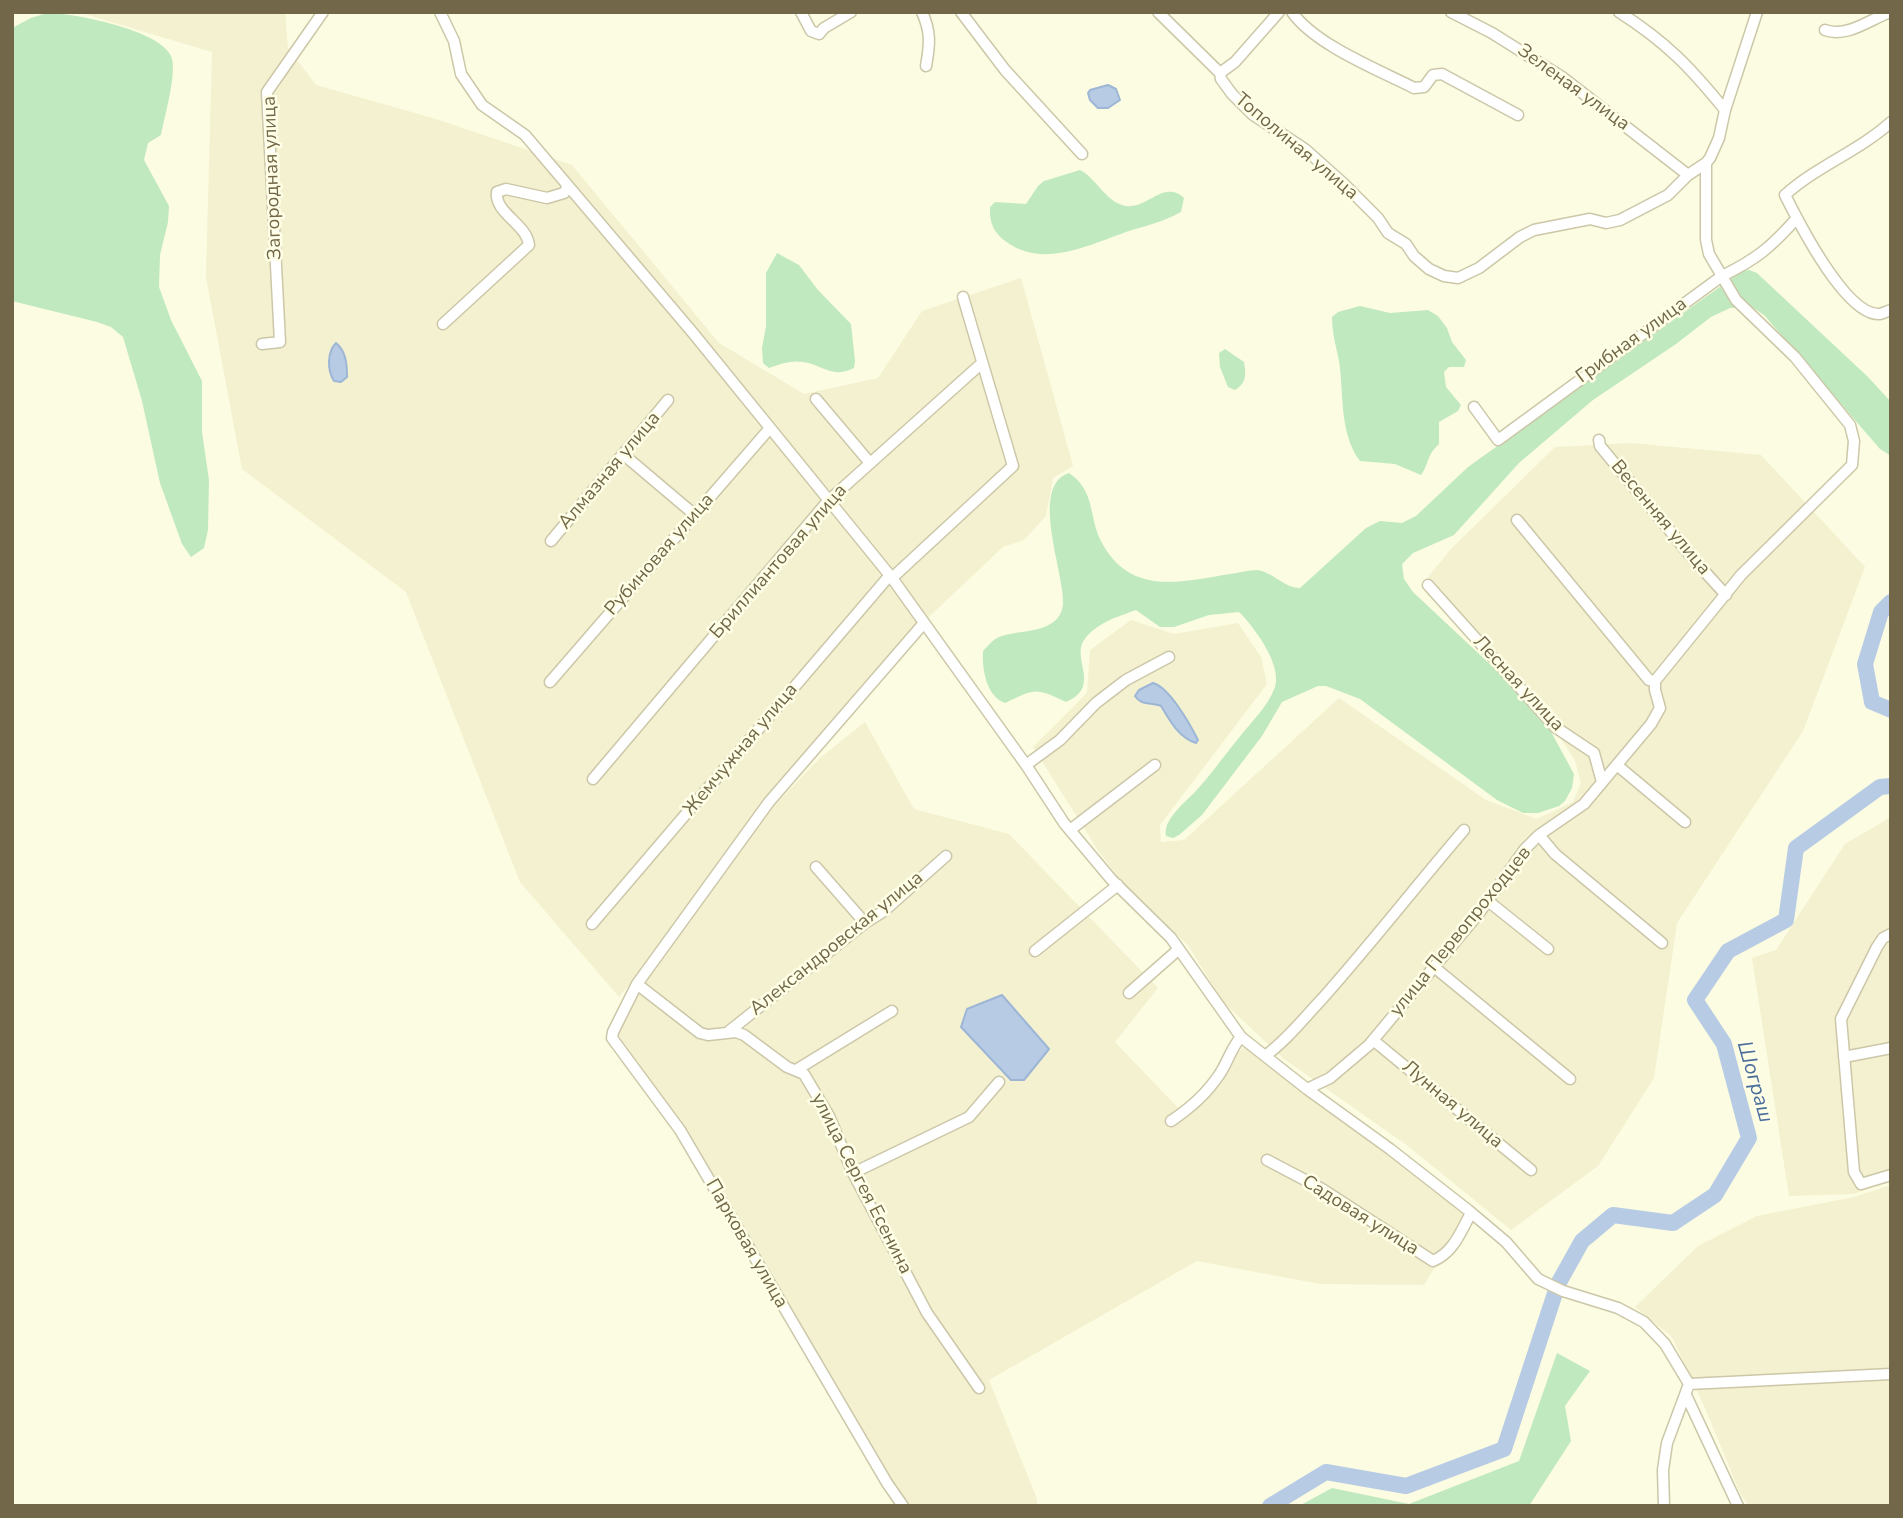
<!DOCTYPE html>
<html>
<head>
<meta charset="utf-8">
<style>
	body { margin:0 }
	#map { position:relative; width:1903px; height:1518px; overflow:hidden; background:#fbfce1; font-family:"Nunito Sans",sans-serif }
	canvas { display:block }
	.frame { position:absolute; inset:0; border:14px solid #726849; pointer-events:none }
</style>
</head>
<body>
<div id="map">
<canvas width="1903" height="1518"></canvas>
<div class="frame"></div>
</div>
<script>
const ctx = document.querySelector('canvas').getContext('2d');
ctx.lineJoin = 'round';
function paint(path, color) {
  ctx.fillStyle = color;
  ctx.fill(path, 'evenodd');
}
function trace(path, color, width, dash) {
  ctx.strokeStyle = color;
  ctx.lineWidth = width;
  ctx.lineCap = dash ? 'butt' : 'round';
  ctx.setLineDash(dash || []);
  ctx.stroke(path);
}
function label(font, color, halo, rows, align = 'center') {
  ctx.font = font + ' "Nunito Sans",sans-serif';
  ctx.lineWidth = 5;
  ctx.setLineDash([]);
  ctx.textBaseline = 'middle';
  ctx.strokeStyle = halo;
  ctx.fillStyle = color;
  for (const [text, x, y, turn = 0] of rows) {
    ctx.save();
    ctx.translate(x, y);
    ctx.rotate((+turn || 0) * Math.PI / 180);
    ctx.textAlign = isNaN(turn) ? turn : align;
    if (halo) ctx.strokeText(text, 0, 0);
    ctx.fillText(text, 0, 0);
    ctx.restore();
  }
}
paint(new Path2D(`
	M78 12H285L288 48 316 85 436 119 572 165 719 343 804 394 878 378 922 311 1021 278 1073 466 1053 478 1046 516 1024 540 1003 547 915 630 774 806 820 758 865 722 914 809 1009 834 1158 988 1115 1042 1180 1110 1244 1047 1393 1157 1466 1216 1424 1285 1320 1284 1197 1261 989 1380 1037 1499V1506H900L841 1417 672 1123 617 1033 648 978 769 812 619 997 520 882 406 592 242 469 206 277 212 52Z
	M1631 443 1761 455 1865 567 1803 731 1677 923 1654 1078 1598 1166 1511 1230 1408 1146 1284 1059 1223 1002 1188 945 1125 886 1099 852 1033 747 1087 693 1090 650 1131 620 1174 634 1238 623 1261 657 1267 684 1160 825 1161 842 1184 840 1339 698 1486 800 1537 819 1573 802 1581 783 1575 761 1550 721 1551 708 1486 651 1425 581 1450 550 1555 447Z
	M1891 817V1181L1853 1194 1789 1196 1752 958 1776 950 1845 844Z
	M1891 1185V1506H1749L1740 1493 1705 1408 1672 1337 1635 1307 1698 1246 1757 1216 1854 1197Z`), '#f3f1d0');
paint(new Path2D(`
	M47 13C74 13 160 30 171 56 178 71 164 118 161 135L148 143 144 160 169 206 168 222 160 255 159 287 171 320 202 381V432L209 480 208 530 204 548 191 557 182 544 160 483 142 401 123 337 111 327 97 322 12 301V28L31 18Z
	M1080 170C1096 178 1105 200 1122 205 1145 213 1163 178 1184 198L1181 212C1163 222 1145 226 1126 232 1089 245 1044 268 1008 243 994 234 989 223 990 207L995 202 1026 204 1038 186 1044 181Z
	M777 253 799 265 818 290 851 324 855 361 854 368C831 379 824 365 803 362 792 360 780 364 769 368L763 363 762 348 766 326V273Z
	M1749 270 1757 273 1868 377 1891 402V456L1880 449 1764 315 1752 307 1730 308 1711 317 1676 344 1593 400 1519 463 1454 535 1413 553 1402 564 1404 579 1413 592 1526 698 1543 717 1574 774 1572 788 1565 801 1559 806 1538 813H1523L1497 800 1360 699 1326 686H1318L1282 702 1262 736 1202 815 1179 835 1173 838 1166 836C1163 820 1183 804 1194 793 1210 776 1223 757 1238 739 1250 723 1268 707 1275 687 1282 664 1254 627 1239 612L1209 615 1174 627H1160L1136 610C1117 617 1096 623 1084 640 1071 659 1102 687 1066 702 1035 688 1037 688 1005 703 986 696 982 669 983 651 988 646 992 640 999 637 1019 629 1059 635 1063 605 1066 576 1028 486 1069 473 1096 491 1088 517 1102 543 1131 596 1180 582 1230 574 1238 573 1249 570 1257 570 1273 572 1284 588 1300 588L1366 528 1380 521 1402 523 1416 516 1468 467 1742 271Z
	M1360 306 1390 313 1428 310 1438 316 1447 328 1452 342 1466 360 1464 367H1449L1444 372 1446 387 1461 405 1458 411 1439 422V444C1426 456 1430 462 1421 475L1395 464 1360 461C1339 433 1344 394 1339 361 1336 346 1332 333 1332 317L1338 312Z
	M1225 349 1244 362C1246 374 1247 383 1235 390L1228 387 1220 367 1219 353Z
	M1557 1353 1590 1371 1565 1406 1571 1441 1529 1506H1299L1332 1488 1409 1504 1519 1461Z`), '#c1e9c0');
const water = new Path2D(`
	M1108 85 1116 89 1120 100 1108 108H1098L1090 100 1088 93 1090 90Z
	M336 343C346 351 347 364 347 377L341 382 334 381C327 370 327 352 336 343Z
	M1153 683C1169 687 1190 724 1198 740L1196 743C1179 738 1170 721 1161 706 1152 702 1141 706 1135 696L1139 690Z
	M1002 995 1049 1049 1024 1080H1011L961 1027 967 1009Z`);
paint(water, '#b7cbe5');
trace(water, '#9db6d6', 2);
trace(new Path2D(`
	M1891 602 1881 612 1865 664 1872 702 1891 710
	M1270 1506 1326 1472 1406 1486 1504 1449 1558 1284 1582 1241 1613 1215 1673 1223 1715 1195 1749 1138 1724 1044 1695 1000 1728 951 1786 920 1796 848 1880 787 1891 786`), '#b7cbe5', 16);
const minor = new Path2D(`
	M440 12 454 41 461 74 482 105 525 135 693 333 892 578 1026 765 1064 823 1111 879 1171 938 1241 1037 1307 1089 1390 1149 1468 1210 1506 1242 1538 1279 1563 1291 1618 1308 1644 1322 1665 1344 1689 1384 1891 1374
	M801 12 811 31 819 34 824 28 851 12
	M922 12C931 32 930 44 926 66
	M961 12 1005 70 1082 154
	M1158 12 1220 73 1221 79 1232 94 1252 114 1306 150 1343 183 1378 218 1388 233 1406 244 1414 256 1429 269 1444 276 1458 278 1479 268 1520 237 1534 230 1590 219 1606 223 1620 220 1668 195 1688 175 1706 163 1710 158 1719 138 1725 110 1757 12
	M1292 12C1315 45 1379 70 1414 88L1424 87 1433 75 1442 74 1518 115
	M1451 12 1492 33 1562 77 1688 175
	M1619 12C1666 42 1690 67 1725 110
	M1825 30C1847 38 1869 20 1890 12
	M1220 73 1235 62 1279 12
	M1891 122C1859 151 1817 166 1785 195 1798 221 1846 317 1880 314 1884 313 1887 311 1891 310
	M443 324 529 245C527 224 494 213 497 192L506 189 547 198 564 193 568 186
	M262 344 280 342 267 92 323 12
	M816 399 870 463
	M1474 407 1498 440 1722 276C1757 259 1771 247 1797 218
	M1599 440 1600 446 1695 561 1726 595
	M624 455 695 515
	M1517 520 1649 680 1655 681
	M551 541 668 400
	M892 578 1013 466 963 297
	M1428 585 1555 727 1594 753 1602 782
	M550 682 770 428
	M1026 765 1060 740 1096 703 1126 680 1169 657
	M1618 766 1685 822
	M593 779 828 501 982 363
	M1070 830 1155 765
	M1539 835 1555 854 1662 943
	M816 867 865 923
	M1488 901 1548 949
	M592 924 890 575
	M1891 934 1883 938 1877 947 1841 1019 1854 1172 1861 1184 1891 1175
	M1035 951 1118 885
	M1434 967 1570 1079
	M637 984 700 1033 708 1035 736 1032 744 1035 787 1067 804 1074 829 1116 853 1173 927 1313 979 1388
	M1129 993 1179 949
	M728 1032 865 923 884 911 946 856
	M1373 1040 1531 1170
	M1265 1056C1287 1040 1303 1019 1322 999 1371 944 1416 886 1464 830
	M1844 1057 1891 1048
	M796 1070 892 1011
	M1307 1089 1330 1078 1369 1045 1479 913 1525 849 1539 835 1584 804 1651 724 1660 708 1655 690V681L1741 575 1852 465 1854 441 1850 425 1795 357 1736 300 1709 254 1706 240V163
	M1171 1121C1189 1109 1207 1093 1219 1075 1228 1062 1231 1048 1241 1037
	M1267 1160 1322 1189 1433 1261C1454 1252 1461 1231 1471 1213
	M853 1173 969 1117 999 1082
	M1686 1395 1738 1506
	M903 1506 887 1483 680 1130 612 1038 613 1032 637 984 769 802 924 623
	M1664 1506 1663 1470 1667 1443 1689 1384`);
trace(minor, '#ccc7a8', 13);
trace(minor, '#fff', 10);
label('19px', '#726849', '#ffffe7', [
	["Зеленая улица",1573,88,36],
	["Тополиная улица",1296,147,40],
	["Загородная улица",273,178,-92],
	["Грибная улица",1632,341,-36],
	["Алмазная улица",610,471,-50],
	["Весенняя улица",1660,518,50],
	["Рубиновая улица",660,555,-49],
	["Бриллиантовая улица",779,562,-49],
	["Лесная улица",1518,684,47],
	["Жемчужная улица",741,750,-50],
	["улица Первопроходцев",1461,932,-51],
	["Александровская улица",837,944,-39],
	["Лунная улица",1452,1105,40],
	["улица Сергея Есенина",861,1184,63],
	["Садовая улица",1360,1216,32],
	["Парковая улица",746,1244,60]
]);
label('italic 21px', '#4c6e9b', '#ffffe7', [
	["Шограш",1754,1082,74]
]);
</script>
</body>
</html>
